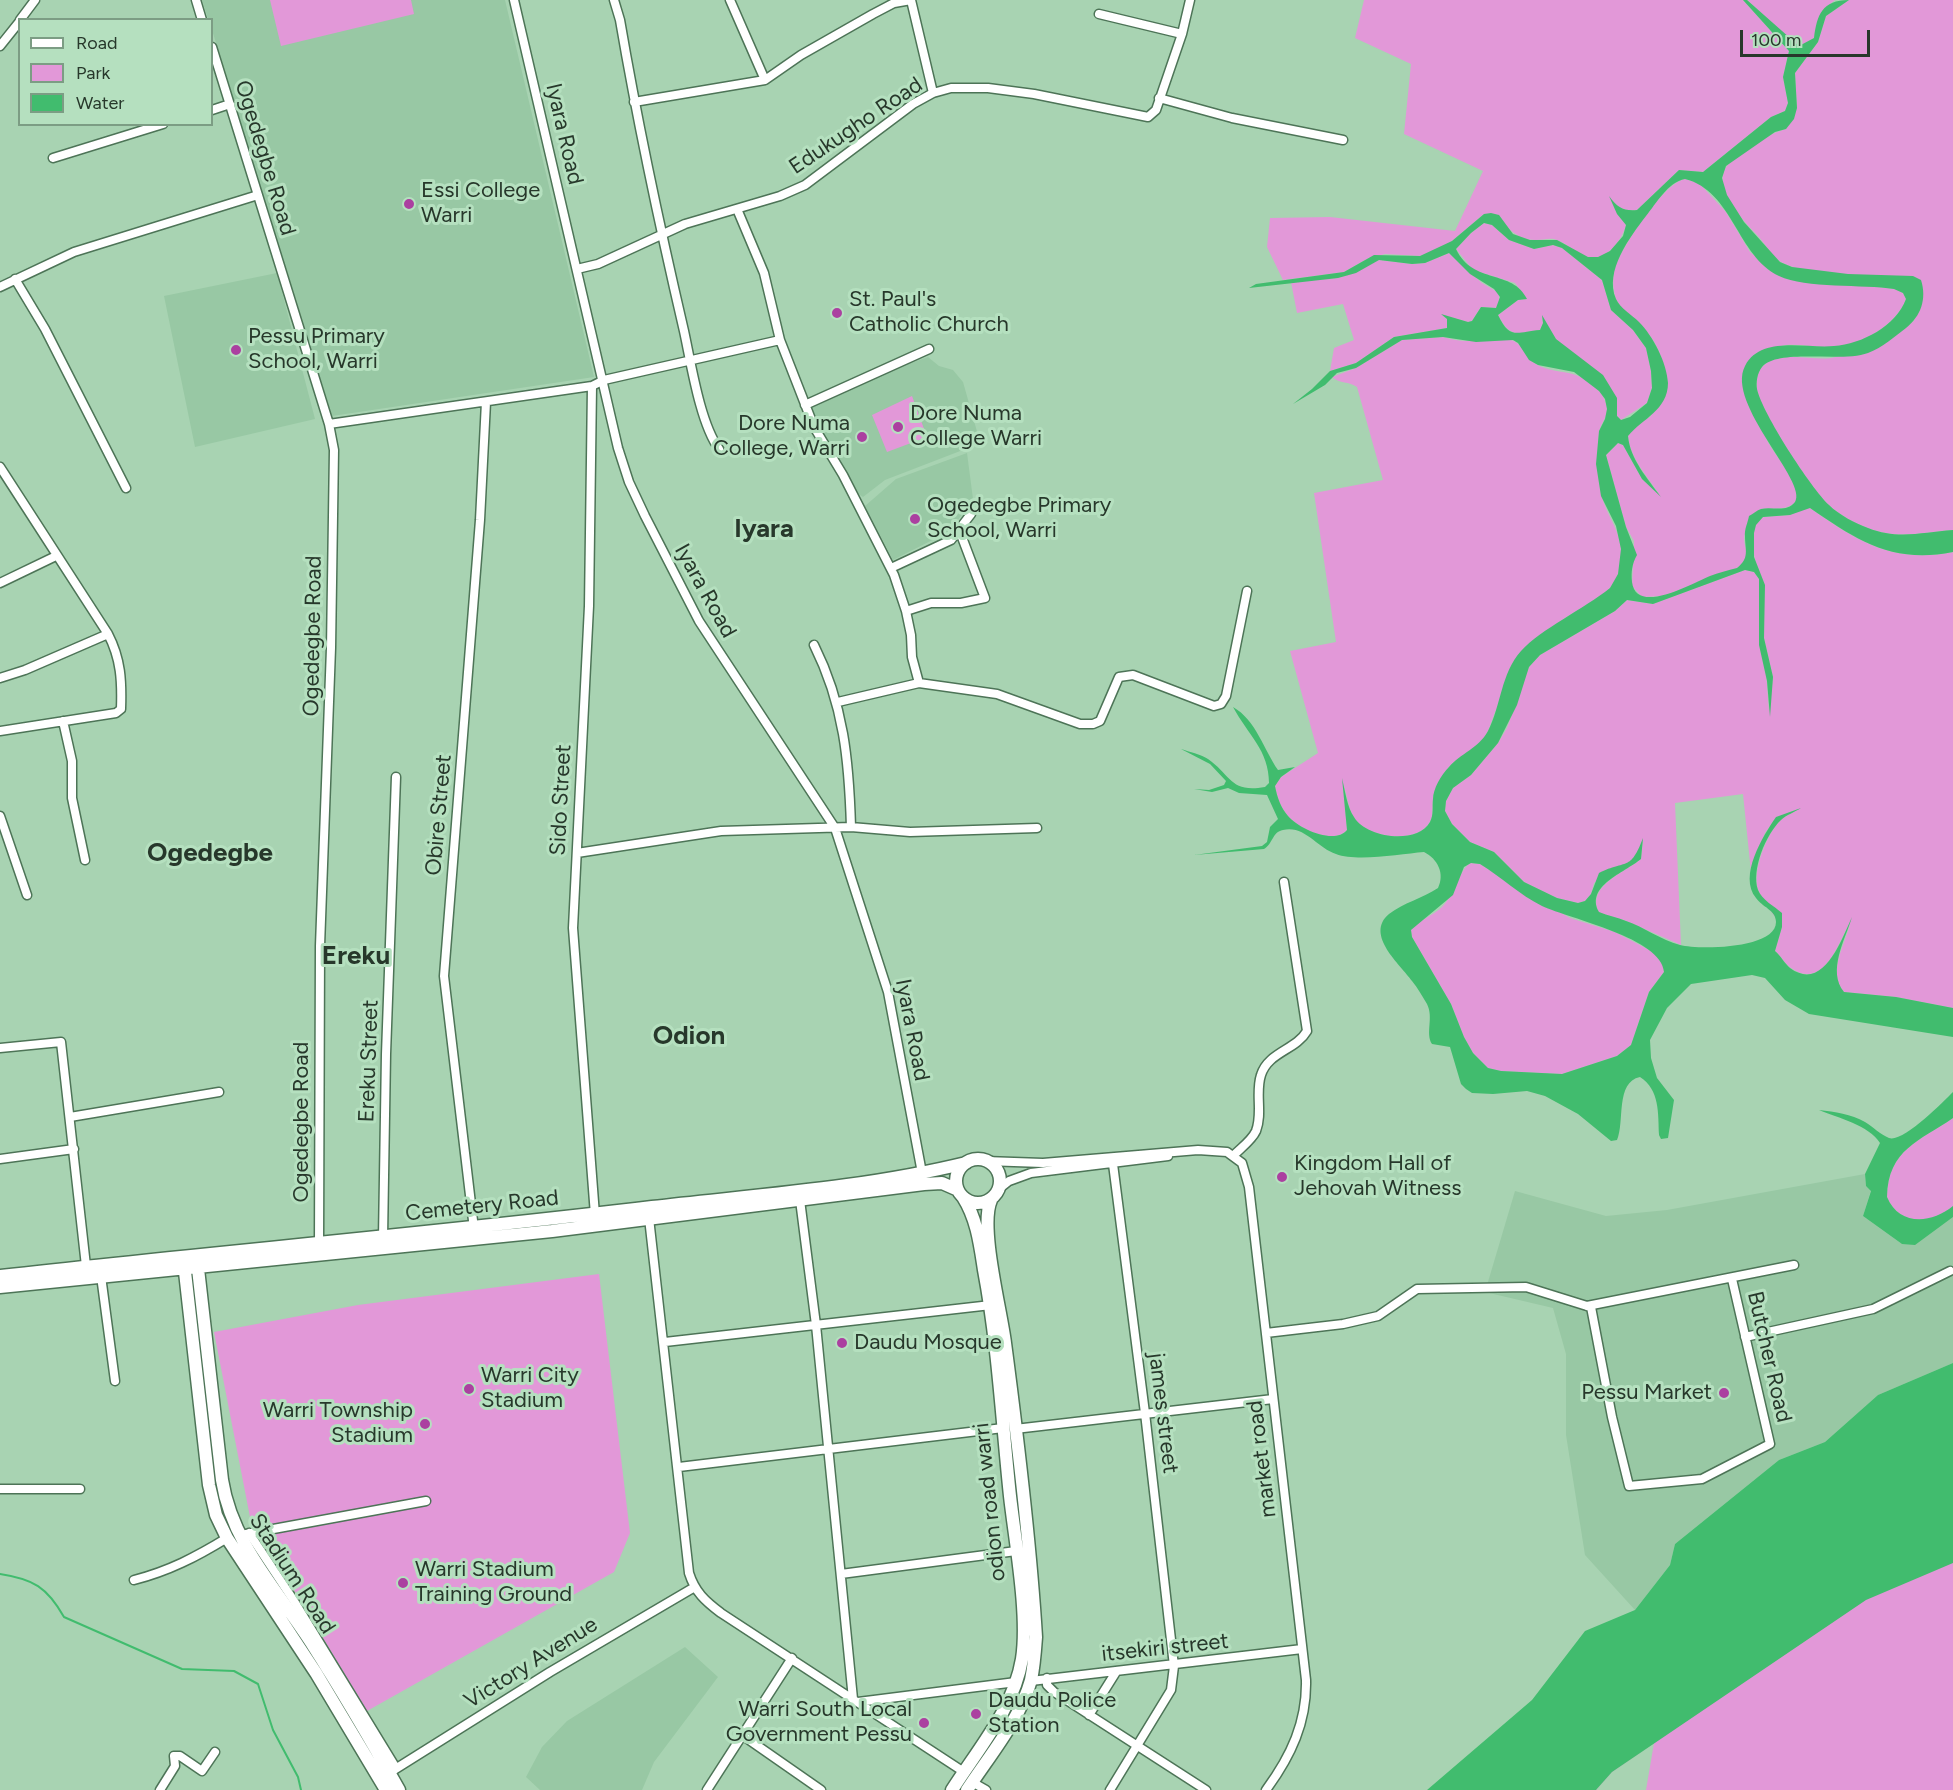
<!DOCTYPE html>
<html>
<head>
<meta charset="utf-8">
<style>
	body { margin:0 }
	#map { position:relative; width:1953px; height:1790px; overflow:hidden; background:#a8d3b2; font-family:Figtree,sans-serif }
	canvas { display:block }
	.legend { position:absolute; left:18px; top:18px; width:195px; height:108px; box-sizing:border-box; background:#b5e0bf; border:2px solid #7c9d84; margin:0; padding:8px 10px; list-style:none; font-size:18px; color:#27382b }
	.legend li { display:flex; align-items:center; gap:12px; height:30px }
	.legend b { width:30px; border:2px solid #7c9d84 }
	.scale { position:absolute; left:1740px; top:30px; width:130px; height:27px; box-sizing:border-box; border:3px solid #27382b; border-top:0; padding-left:8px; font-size:18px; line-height:21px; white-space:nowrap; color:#27382b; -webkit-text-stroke:4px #b5e0bf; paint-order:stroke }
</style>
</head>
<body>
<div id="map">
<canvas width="1953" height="1790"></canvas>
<ul class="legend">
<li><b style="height:8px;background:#fff"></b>Road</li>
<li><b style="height:16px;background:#e298d8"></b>Park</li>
<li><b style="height:16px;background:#41bc6e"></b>Water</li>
</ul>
<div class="scale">100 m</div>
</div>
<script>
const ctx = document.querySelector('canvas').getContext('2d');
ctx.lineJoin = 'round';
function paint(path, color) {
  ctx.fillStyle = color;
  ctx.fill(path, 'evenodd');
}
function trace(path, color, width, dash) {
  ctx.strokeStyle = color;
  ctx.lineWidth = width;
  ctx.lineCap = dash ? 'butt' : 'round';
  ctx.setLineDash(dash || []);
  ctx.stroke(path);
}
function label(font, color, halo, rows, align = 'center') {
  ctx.font = font + ' Figtree,sans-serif';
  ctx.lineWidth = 6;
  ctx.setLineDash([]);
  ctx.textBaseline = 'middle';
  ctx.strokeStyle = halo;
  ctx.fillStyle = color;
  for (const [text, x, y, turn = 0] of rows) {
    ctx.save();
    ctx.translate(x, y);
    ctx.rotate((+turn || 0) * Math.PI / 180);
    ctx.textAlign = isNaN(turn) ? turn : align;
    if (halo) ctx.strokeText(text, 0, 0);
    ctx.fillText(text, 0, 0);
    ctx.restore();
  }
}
paint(new Path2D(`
	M202 0H505L594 377 332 416 212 30V20L208 19Z
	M277 273 315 419 195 447 164 296Z
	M928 357 939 366 953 370 963 382 978 435 968 448 885 480 863 497 857 493 811 412 813 406 888 371Z
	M967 453 973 499 950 531 893 560 865 506 896 479Z
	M1865 1174 1866 1186 1871 1190 1863 1216 1902 1244 1953 1217V1363L1878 1395 1825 1442 1779 1460 1675 1544 1670 1565 1635 1610 1585 1555 1566 1435V1354L1553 1308 1485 1292 1515 1191 1606 1216 1667 1210Z
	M685 1647 718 1677 654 1762 642 1790H540L526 1777 542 1747 567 1721Z`), '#98c8a4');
paint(new Path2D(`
	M270 0H411L414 14 281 46Z
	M1364 0H1743L1789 51 1783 77 1788 103 1785 111 1771 117 1703 172 1679 170 1637 210C1625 211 1619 209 1611 199L1617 213 1626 225C1622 240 1606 263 1587 257 1575 253 1566 242 1554 239 1548 238 1542 240 1536 240 1518 240 1507 229 1499 215L1484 214 1452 241 1436 251 1420 256 1385 254 1365 260 1344 272 1283 280 1267 247 1270 218 1330 217 1455 231 1483 171 1404 134 1411 64 1355 38Z
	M1747 0H1835L1822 11 1814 38 1799 47Z
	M1849 0H1953V530C1923 532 1898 540 1868 528 1855 523 1839 515 1829 505 1811 489 1762 413 1757 390 1756 384 1757 373 1761 368 1777 349 1811 361 1831 358 1848 356 1896 330 1914 321L1913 276C1885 277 1804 276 1781 262 1772 257 1765 243 1757 235 1743 220 1714 191 1725 169 1729 161 1739 156 1746 151 1758 142 1771 133 1786 129L1797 108 1795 73 1818 42 1826 16Z
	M1685 179 1699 183 1726 212 1750 252 1780 276 1895 289 1903 293 1906 299C1896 326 1861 345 1832 347 1817 348 1801 344 1786 345 1773 347 1762 352 1751 357 1756 382 1758 417 1767 440 1772 453 1805 487 1796 501 1789 511 1772 508 1761 509 1756 516 1747 526 1745 533 1741 548 1755 555 1737 568L1663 596 1642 597 1632 586 1634 541 1626 527 1606 455 1618 443 1623 445 1642 479 1659 494C1647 476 1630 458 1628 436L1637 425 1651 416C1653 402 1663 365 1659 352 1651 328 1623 315 1616 299 1613 291 1612 276 1615 267 1623 246 1663 183 1685 179Z
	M1484 223 1492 225 1509 240 1534 249 1553 245 1562 248 1602 280 1611 310 1633 330 1646 348 1651 371 1652 388 1647 403 1621 420 1617 416V398L1556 339 1542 317 1543 323 1540 330C1516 334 1510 338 1498 315L1518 300 1527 299 1515 283 1473 270 1456 249 1471 233Z
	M1449 253 1482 283 1499 293V304L1496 308 1481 307 1472 321 1468 322 1442 315 1447 319V328L1394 337 1356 363 1330 371 1334 348 1354 340 1343 304 1297 313 1291 282 1338 278 1379 260 1412 264 1425 263Z
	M1443 337C1470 346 1487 336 1510 340 1523 342 1525 358 1536 364 1558 377 1576 365 1600 392 1604 397 1606 402 1607 409 1607 419 1599 425 1599 434 1597 451 1600 470 1601 488 1602 517 1631 534 1618 574 1607 605 1566 609 1550 632 1532 656 1510 683 1496 710 1491 721 1489 733 1481 743 1472 753 1457 757 1449 767 1443 774 1433 791 1433 799 1432 807 1434 814 1430 822 1417 845 1367 838 1354 818 1348 808 1347 794 1343 784L1347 830C1334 845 1299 829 1288 816 1281 808 1277 797 1275 786L1281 777 1318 753 1290 651 1336 642 1314 493 1383 480 1357 387C1349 381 1340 384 1332 377L1356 368 1402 340Z
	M912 396 927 437 887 452 872 415Z
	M1804 508H1810C1857 541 1893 564 1953 552V1008L1896 997 1844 992C1827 971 1845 946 1850 923 1838 943 1824 991 1791 968 1785 964 1781 956 1775 951L1782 927C1775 916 1765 904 1759 892 1750 874 1768 830 1782 819 1787 815 1793 813 1798 809L1776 818 1765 833 1751 872 1743 794 1675 803 1681 945 1624 920 1599 913C1586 886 1624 873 1641 859L1643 840 1636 858 1629 864 1619 867 1594 883 1591 894 1585 901 1578 903 1557 898 1524 882 1494 852 1470 842 1452 824 1445 811 1446 801 1453 788 1471 775 1498 743 1507 728 1529 667 1540 655 1615 611 1627 600 1653 604 1745 570 1754 572 1759 579 1769 711 1773 677 1764 638 1759 569C1753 562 1751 533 1756 524 1758 521 1761 519 1763 517L1790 515Z
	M1470 863 1480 864 1570 918 1615 932 1657 954 1663 963 1664 972 1649 992 1631 1045 1617 1056 1562 1074 1501 1071 1488 1068 1473 1053 1464 1037 1451 1004 1412 937 1411 930C1420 919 1433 916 1442 907 1454 895 1459 871 1470 863Z
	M1953 1118V1206C1931 1225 1899 1226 1887 1197 1888 1149 1920 1141 1953 1118Z
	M599 1274 630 1533 614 1572 367 1711 250 1517 214 1332 358 1305Z
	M1953 1523V1790H1646L1654 1743 1612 1772 1596 1790H1534Z`), '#e298d8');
paint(new Path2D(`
	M1743 0H1747L1799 46 1814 38C1817 15 1822 0 1849 0L1826 16 1818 42 1795 73 1797 108 1794 119 1786 129 1775 132 1726 166 1722 178 1727 195 1744 222 1780 262 1792 267 1848 274 1913 276 1921 280C1927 299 1921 316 1906 328 1894 337 1882 348 1868 353 1841 363 1779 348 1762 367 1757 373 1756 383 1757 389 1762 413 1811 488 1829 505 1839 515 1855 523 1868 528 1898 540 1923 532 1953 530V552C1893 564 1858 541 1810 508L1790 515 1763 517 1756 525 1754 533V557L1765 585 1764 638 1773 677 1770 717 1767 681 1759 645V579L1754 572 1745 570 1653 604 1627 600 1615 611 1540 655 1529 667 1517 705 1498 743 1471 775 1453 788 1446 801 1445 811 1452 824 1470 842 1494 852 1524 882 1557 898 1578 903 1585 901 1591 894 1599 873C1627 859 1630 872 1643 838L1641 859C1624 873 1585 886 1599 912 1608 916 1617 917 1626 921 1644 927 1661 940 1680 945 1699 950 1776 949 1776 922 1776 910 1762 907 1756 898 1738 876 1763 836 1776 817L1801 808C1795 812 1786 815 1781 820 1766 834 1751 870 1758 890 1762 900 1774 906 1782 913V927L1775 951C1781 956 1785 964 1790 968 1824 993 1842 938 1852 917 1845 940 1827 971 1844 992L1896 997 1953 1008V1037L1809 1014 1785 1000 1765 978 1752 975 1691 984 1667 1008 1650 1040 1651 1058 1657 1078 1674 1100 1668 1138 1661 1139 1659 1135C1658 1113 1660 1090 1640 1077 1615 1082 1625 1122 1617 1140L1611 1141 1578 1114 1545 1096 1527 1091 1493 1094 1472 1093 1466 1089 1461 1084 1450 1047 1432 1044C1425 1033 1434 1018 1427 1004 1422 996 1418 988 1412 981 1401 965 1364 935 1389 914 1403 903 1423 898 1438 888 1445 874 1438 859 1424 852 1401 854 1357 862 1336 854 1317 848 1305 825 1283 830 1272 832 1273 844 1264 849L1194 855 1262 846 1267 842 1270 827 1278 819 1267 795 1239 793 1228 788 1212 792 1194 789 1209 790 1224 785 1226 781 1210 764 1181 749C1190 752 1200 754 1208 759 1232 776 1230 793 1265 787L1269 783C1269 750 1248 735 1233 707 1256 720 1264 750 1278 770L1295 767 1281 777 1275 786C1277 797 1281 808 1288 816 1299 829 1335 845 1347 830L1342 778C1345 790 1347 807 1354 817 1366 838 1417 845 1430 822 1434 814 1432 807 1433 799 1433 789 1441 775 1449 767 1461 753 1478 749 1488 731 1501 706 1501 673 1521 651 1541 629 1584 609 1610 588L1618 574 1621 549 1616 526 1601 496 1596 464 1599 431 1605 419 1607 409 1605 399 1599 391 1574 372 1538 365 1529 360 1518 343 1513 340 1476 342 1443 337 1402 340 1356 368 1337 373 1325 385 1293 404 1312 389 1330 371 1356 363 1394 337 1447 328V319L1441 314 1468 322 1472 321 1481 307 1496 308 1500 297 1494 289 1470 274 1449 253 1425 263 1412 264 1379 260 1356 273 1338 278 1249 288 1256 284 1344 272 1374 255 1420 256 1452 241 1484 214 1491 213 1499 215 1513 234 1530 240H1557L1588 257H1598L1610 251 1623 236 1626 225 1617 214 1609 196C1618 208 1623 211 1637 210L1679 170 1703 172 1771 117 1785 111 1788 103 1783 77 1789 51ZM1685 179C1733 191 1737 256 1779 276 1806 289 1863 284 1894 289L1903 293 1906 299C1896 326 1862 344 1834 346 1807 349 1761 335 1745 366 1725 404 1809 482 1795 502 1787 513 1772 506 1761 509 1757 510 1753 514 1749 516 1748 522 1744 530 1745 536 1745 550 1750 558 1737 568 1728 570 1718 573 1710 576 1693 583 1636 616 1632 582 1631 572 1632 564 1637 555L1626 527 1606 455 1618 443 1623 445 1642 479 1661 497C1648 479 1630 459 1628 436 1642 419 1668 410 1668 383 1667 363 1653 336 1639 322 1632 315 1620 308 1616 299 1604 271 1630 237 1646 216 1656 204 1668 182 1685 179ZM1484 223 1492 225 1509 240 1534 249 1553 245 1562 248 1602 280 1611 310 1633 330 1646 348 1651 371 1652 388 1647 403 1630 417 1621 420 1617 416V398L1603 375 1556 339 1542 315 1543 323 1540 330C1516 332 1510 340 1498 315L1518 300 1527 299C1513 269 1473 285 1456 249L1471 233ZM1471 863 1480 864C1501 877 1520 895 1542 906 1570 919 1662 938 1664 972L1649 992 1631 1045 1617 1056 1562 1074 1501 1071 1488 1068 1473 1053 1464 1037 1451 1004 1412 937 1411 930 1453 895 1464 867Z
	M1953 1092V1118C1920 1141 1888 1149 1887 1197 1899 1226 1931 1224 1953 1206V1217L1915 1245 1902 1244 1863 1216 1871 1191 1866 1186 1865 1174 1880 1143C1869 1125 1838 1118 1819 1110 1835 1112 1851 1114 1865 1122 1872 1126 1881 1135 1889 1138 1903 1143 1943 1102 1953 1092Z
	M1953 1363V1563L1866 1600 1612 1772 1596 1790H1427L1532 1700 1585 1631 1635 1610 1670 1565 1675 1544 1779 1460 1825 1442 1878 1395Z`), '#41bc6e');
trace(new Path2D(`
	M0 1574C33 1579 47 1587 64 1617L182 1669 234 1671 258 1684 273 1730 298 1777 301 1790`), '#41bc6e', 2);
const street = new Path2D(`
	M196 0 202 20
	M514 0 618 448 629 482 645 516 699 621 835 828 888 992 922 1173
	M614 0 620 20C638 125 660 228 684 331 691 363 700 423 719 449
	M730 0 765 80
	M911 0 933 93
	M1099 14 1182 34
	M20 20 35 0
	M0 46 20 21
	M212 47 329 424 334 450 331 648 320 946 319 1244
	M1159 98 1232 118 1343 140
	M634 102 765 80 801 55 873 14 894 3 911 0
	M212 110 230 104
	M53 158 163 124
	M737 209 764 273 780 340 814 427 843 475 894 575 906 611 911 635 912 657 919 683
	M577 269 598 264 685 224 780 196 805 185 913 104 933 93 951 88H988L1034 94 1148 117 1156 110 1182 34 1190 0
	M15 279 45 329 126 488
	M0 287 74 252 258 195
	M592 386 589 606 573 928 595 1215
	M805 405 929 349
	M329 424 592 386 604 380 780 340
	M0 467 108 634C121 659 122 681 121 709L116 713 0 731
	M891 568 951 540 971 514
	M0 583 56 556
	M906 611 931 603H961L985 598 960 532
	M814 645C844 705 849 761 851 827
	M0 678 25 670 108 634
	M838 702 919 683 997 694 1080 724H1093L1100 721 1119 677 1133 675 1214 706 1221 704 1226 696 1247 591
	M63 721 72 761V798L85 860
	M0 816 27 895
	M577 853 721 831 851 827 910 832 1037 828
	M0 1048 61 1042 86 1266
	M70 1117 219 1092
	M1234 1155C1241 1148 1252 1140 1256 1131 1263 1113 1255 1093 1261 1075 1268 1052 1296 1050 1307 1031L1284 882
	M0 1159 74 1149
	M985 1161 1043 1163 1198 1150 1227 1152 1242 1163 1249 1187 1306 1680C1307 1722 1291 1756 1266 1790
	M999 1189 1009 1181 1031 1173 1168 1156
	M800 1200 816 1325 853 1699
	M649 1218 689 1573C695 1592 705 1601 721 1613L964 1772
	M474 1229 444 976 480 520 486 402
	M383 1238 386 1054 396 777
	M101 1276 115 1381
	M1732 1279 1770 1444 1702 1479 1629 1486 1612 1417 1591 1307 1587 1306 1794 1265
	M1266 1333 1343 1324 1378 1316 1417 1289 1526 1287 1587 1306
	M1745 1337 1873 1309 1950 1271
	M665 1342 991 1305
	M1015 1429 1273 1399
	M679 1467 1003 1428
	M0 1489H80
	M249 1533 294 1601 396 1768
	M246 1534 426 1501
	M841 1574 1016 1551
	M134 1580C169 1571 196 1557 227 1538
	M1047 1678V1685L1054 1692 1206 1790
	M1031 1681 1302 1649
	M858 1702 1016 1682
	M1089 1715 1116 1672
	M742 1735 821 1790
	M389 1773 550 1672 693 1588
	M972 1782 986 1790
	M160 1790 175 1766 174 1756H180L202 1771 215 1752
	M707 1790 792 1658
	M1110 1790 1171 1690 1174 1666 1145 1413 1113 1164`);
const secondary = new Path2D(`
	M956 1181a22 22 0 1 1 44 0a22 22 0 1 1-44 0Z
	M197 1260 222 1480C232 1545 280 1593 314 1647 344 1694 372 1742 399 1790
	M184 1263 209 1485 216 1515 227 1538 316 1673 386 1790
	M0 1276C217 1252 435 1233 652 1207 756 1195 864 1188 966 1163
	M0 1287 552 1231 924 1184 942 1183 958 1190
	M952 1790C978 1749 1014 1708 1022 1659 1029 1615 1015 1541 1010 1496 1002 1420 998 1344 984 1270 980 1244 977 1219 963 1197
	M967 1790C989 1756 1020 1720 1031 1680 1034 1666 1035 1651 1036 1637 1030 1539 1018 1441 1005 1343 1001 1310 979 1227 991 1200`);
trace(street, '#4d7457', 11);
trace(secondary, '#4d7457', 15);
trace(street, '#fff', 8);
trace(secondary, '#fff', 12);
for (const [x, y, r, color] of [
	[409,204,6,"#ab40a0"],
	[837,313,6,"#ab40a0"],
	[236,350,6,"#ab40a0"],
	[898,427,6,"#ab40a0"],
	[862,437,6,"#ab40a0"],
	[915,519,6,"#ab40a0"],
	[1282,1177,6,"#ab40a0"],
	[842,1343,6,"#ab40a0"],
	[469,1389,6,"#ab40a0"],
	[1724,1393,6,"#ab40a0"],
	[425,1424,6,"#ab40a0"],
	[403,1583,6,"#ab40a0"],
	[976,1714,6,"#ab40a0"],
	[924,1723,6,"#ab40a0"]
]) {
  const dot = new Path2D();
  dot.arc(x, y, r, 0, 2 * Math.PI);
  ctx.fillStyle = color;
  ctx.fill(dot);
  trace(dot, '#b5e0bf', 2);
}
label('22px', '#27382b', '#b5e0bf', [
	["Edukugho Road",856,126,-34],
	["Iyara Road",564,134,77],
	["Ogedegbe Road",265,158,73],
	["Iyara Road",705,591,61],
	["Ogedegbe Road",313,636,-89],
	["Sido Street",561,800,-87],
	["Obire Street",439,815,-85],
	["Iyara Road",912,1030,79],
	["Ereku Street",369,1061,-88],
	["Ogedegbe Road",302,1122,-90],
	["Cemetery Road",482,1206,-6],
	["Butcher Road",1769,1357,77],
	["james street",1163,1413,83],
	["market road",1262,1459,-97],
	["odion road warri",990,1502,-96],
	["Stadium Road",292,1574,57],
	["itsekiri street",1165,1648,-6],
	["Victory Avenue",531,1663,-32]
]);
label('22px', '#27382b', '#b5e0bf', [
	["Essi College",421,191],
	["Warri",421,216],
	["St. Paul's",849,300],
	["Catholic Church",849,325],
	["Pessu Primary",248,337],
	["School, Warri",248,362],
	["Dore Numa",910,414],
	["College Warri",910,439],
	["Dore Numa",850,424,"right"],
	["College, Warri",850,449,"right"],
	["Ogedegbe Primary",927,506],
	["School, Warri",927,531],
	["Kingdom Hall of",1294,1164],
	["Jehovah Witness",1294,1189],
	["Daudu Mosque",854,1343],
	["Warri City",481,1376],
	["Stadium",481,1401],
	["Pessu Market",1712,1393,"right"],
	["Warri Township",413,1411,"right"],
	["Stadium",413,1436,"right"],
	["Warri Stadium",415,1570],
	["Training Ground",415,1595],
	["Daudu Police",988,1701],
	["Station",988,1726],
	["Warri South Local",912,1710,"right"],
	["Government Pessu",912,1735,"right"]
], 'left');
label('bold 26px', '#27382b', '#b5e0bf', [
	["Iyara",764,529],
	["Ogedegbe",210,853],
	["Ereku",356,956],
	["Odion",689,1036]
]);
</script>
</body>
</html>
